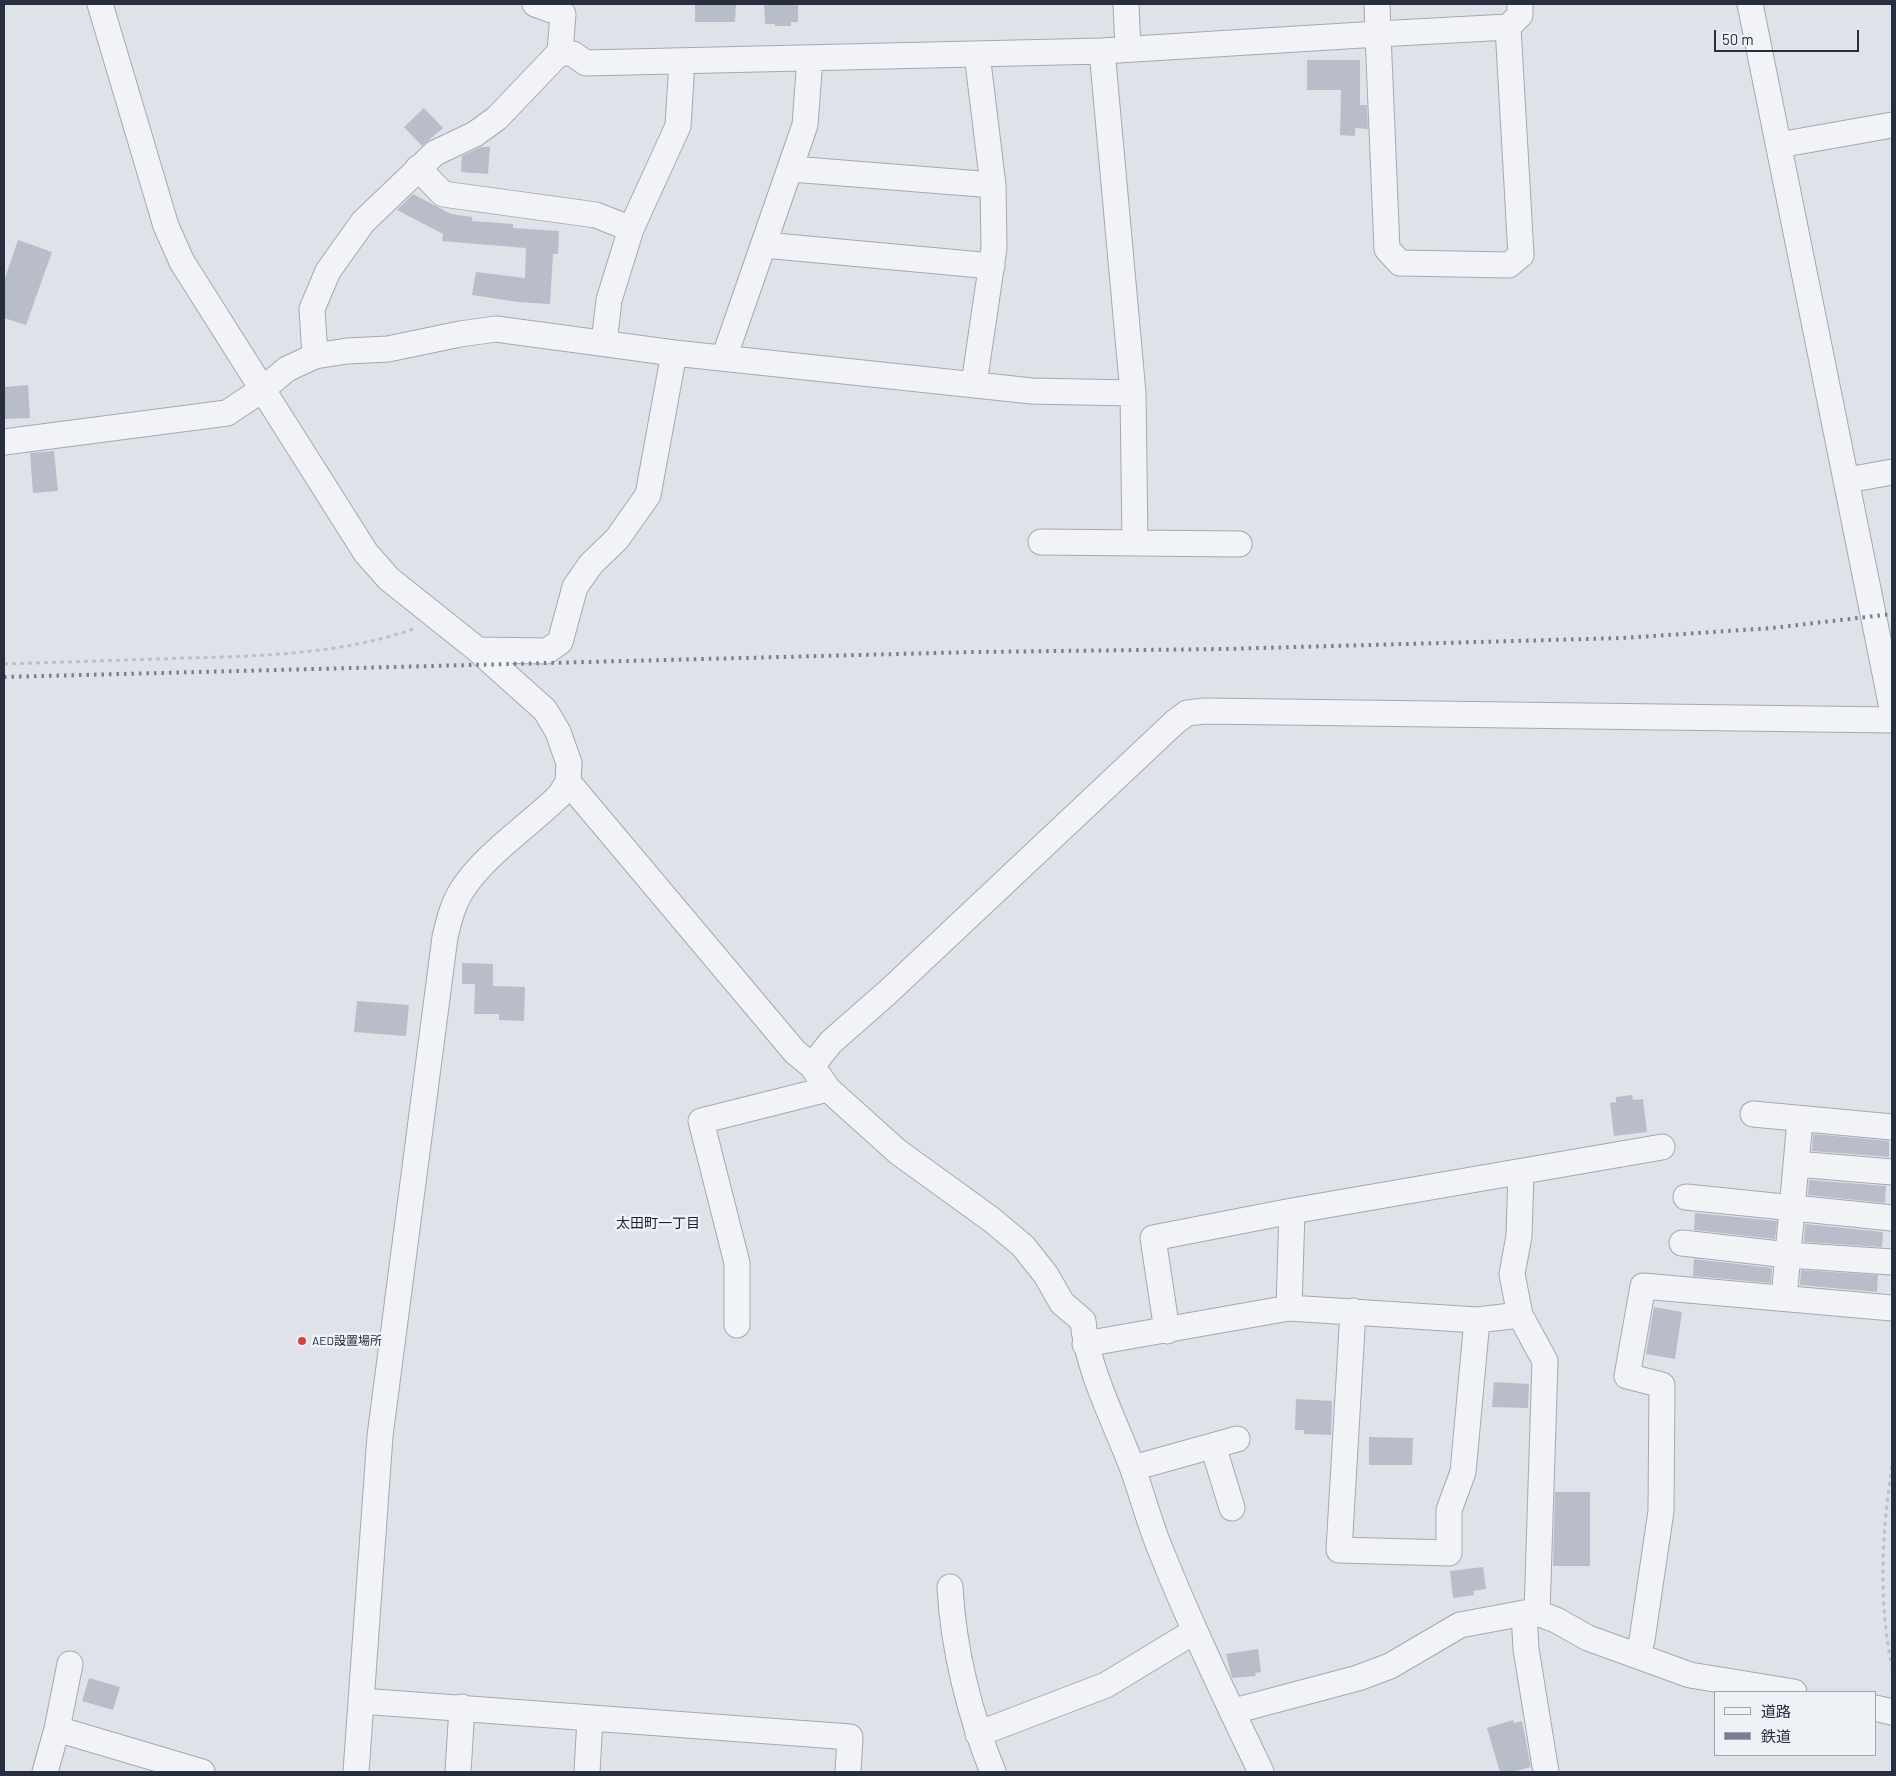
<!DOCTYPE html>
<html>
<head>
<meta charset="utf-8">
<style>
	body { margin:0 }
	#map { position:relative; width:1896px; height:1776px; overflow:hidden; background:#dfe2e9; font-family:Barlow,"Noto Sans JP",sans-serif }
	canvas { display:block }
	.frame { position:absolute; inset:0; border:5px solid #272e40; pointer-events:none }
	.legend { position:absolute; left:1714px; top:1691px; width:162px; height:65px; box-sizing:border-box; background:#eef1f6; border:1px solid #9ea3ad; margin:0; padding:6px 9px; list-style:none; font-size:15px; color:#272e40 }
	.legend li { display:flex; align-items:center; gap:10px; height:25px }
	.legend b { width:25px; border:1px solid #9ea3ad }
	.scale { position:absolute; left:1714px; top:30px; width:145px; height:22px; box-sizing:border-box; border:2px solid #272e40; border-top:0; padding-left:6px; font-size:15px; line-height:18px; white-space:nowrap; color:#272e40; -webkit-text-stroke:4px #eef1f6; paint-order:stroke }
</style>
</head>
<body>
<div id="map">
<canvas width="1896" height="1776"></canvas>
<div class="frame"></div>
<ul class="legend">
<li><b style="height:6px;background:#f2f3f7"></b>道路</li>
<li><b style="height:6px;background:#787f93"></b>鉄道</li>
</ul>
<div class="scale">50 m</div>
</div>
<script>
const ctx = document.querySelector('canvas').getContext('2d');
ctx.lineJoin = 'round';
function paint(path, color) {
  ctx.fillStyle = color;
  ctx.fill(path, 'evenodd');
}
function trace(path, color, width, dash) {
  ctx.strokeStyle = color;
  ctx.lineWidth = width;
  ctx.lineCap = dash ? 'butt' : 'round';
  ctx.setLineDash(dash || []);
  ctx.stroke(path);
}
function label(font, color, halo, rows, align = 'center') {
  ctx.font = font + ' Barlow,"Noto Sans JP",sans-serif';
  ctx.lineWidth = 5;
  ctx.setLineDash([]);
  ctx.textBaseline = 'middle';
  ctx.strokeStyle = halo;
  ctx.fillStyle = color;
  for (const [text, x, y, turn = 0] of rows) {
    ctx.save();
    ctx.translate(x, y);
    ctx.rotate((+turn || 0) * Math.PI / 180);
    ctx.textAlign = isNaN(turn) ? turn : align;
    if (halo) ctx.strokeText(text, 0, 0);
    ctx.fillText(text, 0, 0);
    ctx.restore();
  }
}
paint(new Path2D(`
	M695 4H736L735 22H695Z
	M764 4H798V22H791V26H775V24H765Z
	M1307 60H1360V105H1367L1368 129 1355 128V136L1340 135 1341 90H1307Z
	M424 108 443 128 422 146 404 127Z
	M481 147H490L488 174 461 172 462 156Z
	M413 194 451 214 472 217V221L513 224V228L559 231 558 254H553L550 304 518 302 472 295 476 272 525 278 526 248 442 241 443 234 397 210Z
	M18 240 52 252 26 325 4 318V281Z
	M28 385 30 418 4 419V387Z
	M54 451 58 491 33 493 30 453Z
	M462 963 493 964V986L525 987 524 1021 499 1020V1014H474L475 984H462Z
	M357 1001 409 1005 406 1036 354 1032Z
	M1632 1095 1633 1100 1643 1099 1647 1132 1614 1136 1610 1103 1616 1102V1097Z
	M1813 1134 1889 1141V1157L1812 1151Z
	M1809 1180 1886 1186 1885 1203 1808 1195Z
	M1695 1213 1777 1221 1775 1239 1694 1230Z
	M1805 1224 1883 1232 1882 1247 1804 1242Z
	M1694 1259 1772 1268 1771 1283 1693 1276Z
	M1801 1270 1878 1275 1877 1292 1800 1285Z
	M1654 1307 1682 1312 1675 1359 1646 1354Z
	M1494 1382 1529 1384 1528 1408 1492 1407Z
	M1296 1399 1332 1401 1331 1435 1304 1434V1430H1295Z
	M1369 1437 1413 1438 1412 1465H1369Z
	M1555 1492H1590V1566H1553Z
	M1483 1567 1486 1589 1473 1591 1474 1595 1453 1598 1450 1571Z
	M1258 1649 1261 1672 1255 1673 1256 1676 1232 1678 1226 1654Z
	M89 1678 120 1687 113 1710 82 1701Z
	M1513 1720 1514 1723 1522 1721 1531 1767 1513 1772H1500L1487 1728Z`), '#b9bdc9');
const minor = new Path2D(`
	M100 4 166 226 182 262 366 553 389 579 478 650 545 710 558 732 569 763 568 782 560 795C531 824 484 855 462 890 453 904 449 920 445 937L380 1436 356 1772
	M535 4 563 14 560 52
	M1126 4 1128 49
	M1750 4 1892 708
	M1508 27 1521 255 1509 265 1400 263 1387 249 1378 34 1508 27 1520 15V4
	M1102 51 1133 393 1135 542
	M1779 145 1892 125
	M418 168 443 194 596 215 631 229
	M792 169 993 185
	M764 245 992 266
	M604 343 609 300 631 229 678 126 682 61
	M315 356 312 309 328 271 363 222 435 153 475 134 497 118 560 52 573 54 586 63 1102 51 1378 34 1377 4
	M724 358 805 125 810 58
	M974 384 994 248 993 185 977 54
	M4 442 227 413 263 389 287 369 315 356 347 351 388 349 460 334 496 329 674 353 1032 391 1133 393
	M1848 480 1892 472
	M1041 542 1239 544
	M478 650 547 651 560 642 575 587 591 564 617 539 648 495 674 353
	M568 782 795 1052 812 1066 828 1089 898 1152 992 1220 1023 1246 1046 1275 1062 1303 1083 1321C1087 1368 1114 1420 1131 1464 1142 1493 1149 1523 1161 1551 1191 1626 1226 1699 1261 1772
	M812 1066 831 1042 888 992 1175 722 1187 713 1205 711 1892 720
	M1753 1114 1892 1127
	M1796 1164 1892 1172
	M1686 1197 1892 1218
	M1682 1243 1788 1255 1892 1262
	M1784 1298 1800 1120
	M1289 1308 1292 1211
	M1353 1311 1339 1550 1449 1553V1510L1463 1472 1477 1320
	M1520 1315 1512 1274 1519 1236 1521 1173
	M737 1325V1263L701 1121 828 1089
	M1167 1331 1153 1238 1292 1211 1662 1147
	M1085 1344 1289 1308 1477 1320 1520 1315 1545 1361 1537 1613
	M1213 1446 1232 1508
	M1133 1468 1237 1439
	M950 1587C953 1648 970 1716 993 1772
	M1524 1613 1526 1649 1546 1772
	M1637 1655 1642 1640 1661 1511 1662 1385 1627 1376 1643 1286 1892 1308
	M361 1701 850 1737 848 1772
	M1875 1708 1892 1712
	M1234 1711 1358 1678 1390 1666 1460 1625 1524 1613H1537L1556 1620 1588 1638 1690 1675 1794 1692
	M57 1729 202 1772
	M978 1734 1106 1685 1195 1631
	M45 1772 57 1729 70 1664
	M458 1772 462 1707
	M587 1772 590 1718`);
trace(minor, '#a4a8b3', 27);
trace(new Path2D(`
	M4 664C65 662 126 660 187 658 263 656 344 654 416 628
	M1892 1466C1882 1532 1878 1601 1892 1667`), '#bdc0c7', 3, [4, 4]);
trace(minor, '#f2f3f7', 25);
trace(new Path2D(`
	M4 677 975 652 1223 649 1623 638 1772 628 1892 614`), '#787f93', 4, [2.5, 5]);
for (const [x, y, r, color] of [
	[302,1341,5,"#d24047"]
]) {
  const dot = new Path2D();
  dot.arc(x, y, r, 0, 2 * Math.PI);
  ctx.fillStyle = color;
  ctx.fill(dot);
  trace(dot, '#eef1f6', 2);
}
label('12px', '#272e40', '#eef1f6', [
	["AED設置場所",312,1341]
], 'left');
label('14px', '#1a1f31', '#eef1f6', [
	["太田町一丁目",658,1223]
]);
</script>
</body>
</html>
